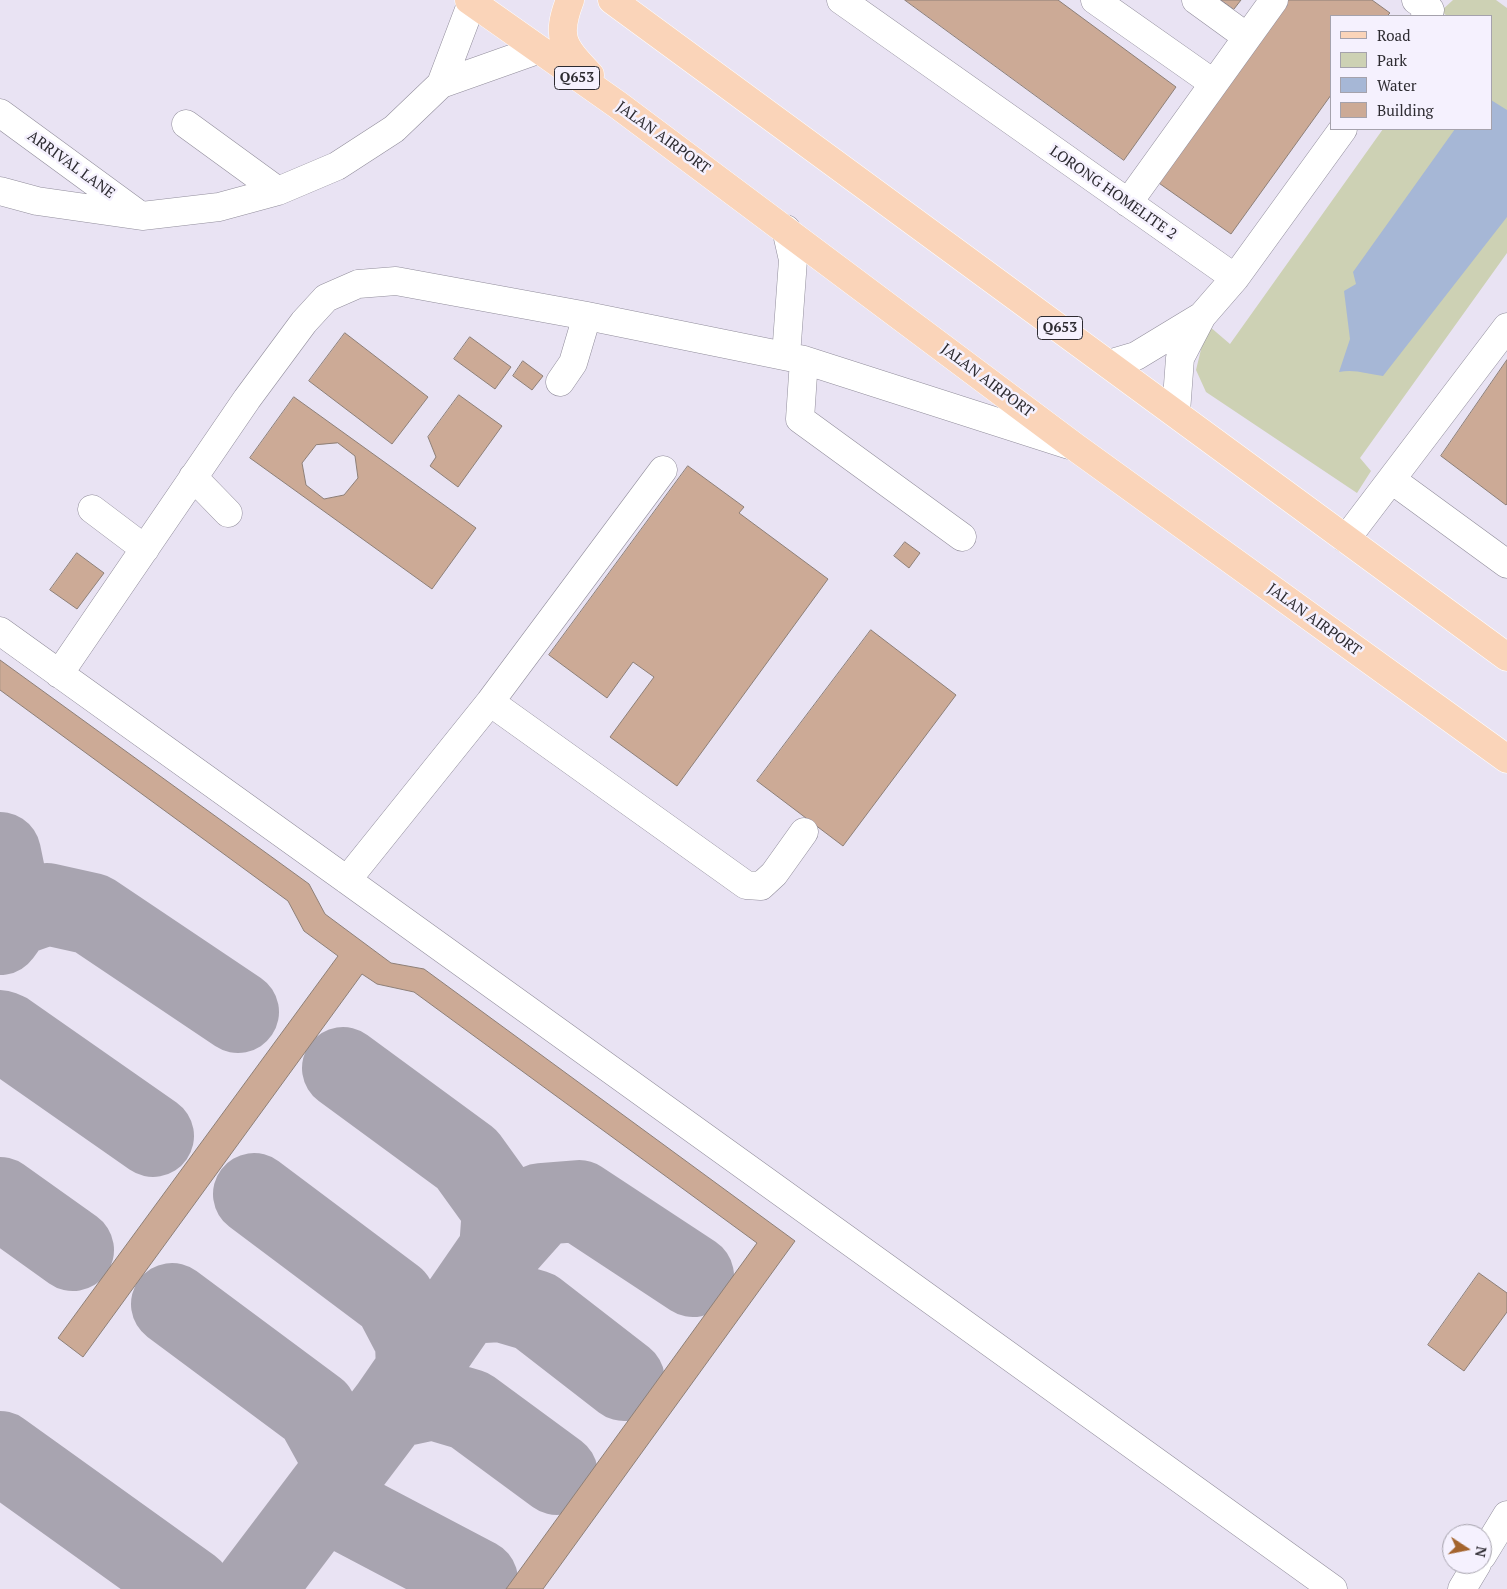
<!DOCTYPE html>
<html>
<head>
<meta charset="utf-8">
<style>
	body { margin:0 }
	#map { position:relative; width:1507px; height:1589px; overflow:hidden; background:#e9e3f3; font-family:"PT Serif",serif }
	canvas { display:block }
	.legend { position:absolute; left:1330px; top:15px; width:162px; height:115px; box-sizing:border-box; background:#f5f1fe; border:1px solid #a5a2ac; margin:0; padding:6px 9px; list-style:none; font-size:15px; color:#2d2b31 }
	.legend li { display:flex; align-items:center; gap:10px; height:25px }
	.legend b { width:25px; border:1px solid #a5a2ac }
	.north { position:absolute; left:1442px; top:1524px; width:50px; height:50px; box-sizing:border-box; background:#f5f1fe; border:1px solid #a5a2ac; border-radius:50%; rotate:101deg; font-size:14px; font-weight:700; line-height:20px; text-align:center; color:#2d2b31 }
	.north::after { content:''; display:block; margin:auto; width:18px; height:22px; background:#a4642d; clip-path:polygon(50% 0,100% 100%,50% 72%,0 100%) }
</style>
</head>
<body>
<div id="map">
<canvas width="1507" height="1589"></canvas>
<ul class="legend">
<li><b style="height:6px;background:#fad4b9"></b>Road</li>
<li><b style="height:14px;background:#cdd1b4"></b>Park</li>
<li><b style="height:14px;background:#a6b7d6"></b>Water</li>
<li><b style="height:14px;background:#ccaa96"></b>Building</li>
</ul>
<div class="north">N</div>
</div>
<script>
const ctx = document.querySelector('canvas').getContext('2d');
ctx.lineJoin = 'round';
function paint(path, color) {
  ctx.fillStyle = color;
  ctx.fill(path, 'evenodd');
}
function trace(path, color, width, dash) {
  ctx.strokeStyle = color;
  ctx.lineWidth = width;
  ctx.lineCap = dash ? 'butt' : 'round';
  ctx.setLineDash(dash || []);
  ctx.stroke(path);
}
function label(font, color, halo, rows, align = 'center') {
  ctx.font = font + ' "PT Serif",serif';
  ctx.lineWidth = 5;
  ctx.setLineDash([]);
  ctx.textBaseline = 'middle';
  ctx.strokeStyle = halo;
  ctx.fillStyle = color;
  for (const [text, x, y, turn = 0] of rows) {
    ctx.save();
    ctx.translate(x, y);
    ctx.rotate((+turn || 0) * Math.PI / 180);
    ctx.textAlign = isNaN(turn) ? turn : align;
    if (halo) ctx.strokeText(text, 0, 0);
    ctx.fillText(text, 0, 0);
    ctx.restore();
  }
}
paint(new Path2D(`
	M1453 0H1496L1507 8V253L1360 458 1371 471 1357 493 1206 392 1196 370 1204 337 1209 326 1230 344 1383 129H1491V16H1447L1441 11Z`), '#cdd1b4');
paint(new Path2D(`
	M1491 100 1507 110V217L1383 376C1367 374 1355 369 1339 372L1350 339 1344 291 1356 284 1353 272 1455 129H1491Z`), '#a6b7d6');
trace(new Path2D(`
	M0 853 13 916
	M0 934 13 916 47 904 92 914 238 1012
	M0 1031 7 1034 153 1136
	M343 1068 467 1159 503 1209 500 1250
	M254 1194 394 1299 416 1341 417 1372
	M0 1198 73 1250
	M464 1303 501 1301 535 1311 624 1380
	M172 1304 316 1411 347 1467
	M391 1408 433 1399 470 1410 557 1474
	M0 1452 191 1589
	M323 1499 477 1580
	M254 1589 391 1408 500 1250 541 1204 579 1201 693 1276`), '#a8a4b0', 82);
const building = new Path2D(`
	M905 0H1058L1176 87 1124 160Z
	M1221 0H1241L1234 9Z
	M1285 0H1372L1390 13 1387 16H1331V95L1231 234 1156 181Z
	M345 333 428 397 392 444 309 381Z
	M470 337 511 367 495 389 454 359Z
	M1507 360V504L1506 505 1441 456Z
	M523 361 543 376 532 390 513 376Z
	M459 395 502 426 458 487 430 466 436 457 428 437Z
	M294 397 476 528 432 589 250 458Z
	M338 443 355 456 358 478 344 495 324 499 306 485 302 463 316 445Z
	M688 466 744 507 739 513 828 579 677 786 610 737 654 677 633 662 607 698 549 655Z
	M905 542 920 553 909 568 894 556Z
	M77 553 104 573 77 609 50 590Z
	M871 630 956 695 843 846 757 781Z
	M0 660 309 884 325 914 391 963 424 969 795 1241 543 1589H506L757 1243 414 992 377 984 362 974 83 1357 58 1338 338 956 304 931 288 901 0 690Z
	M1479 1273 1507 1293V1312L1464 1371 1428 1345Z`);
paint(building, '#ccaa96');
trace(building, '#8d7f77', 1);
const minor = new Path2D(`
	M841 0 1235 278 1343 129
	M1095 0 1213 83
	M1196 0 1247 37
	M1416 0 1430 10 1425 16
	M441 84 472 2
	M0 113 138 214
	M186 124 278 191
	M0 191 37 201 142 216 219 207 278 191 337 166 394 129 441 84 537 50
	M1128 203 1274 0
	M786 356 793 260 786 229
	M804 360 800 419 962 537
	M1109 364 1136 356 1202 316
	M560 382 573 363 587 316
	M1176 412 1180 358 1202 316 1235 278
	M663 470 490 702 347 880 1333 1589
	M193 477 228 513
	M1392 480 1507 564
	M92 509 145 549
	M1346 539 1507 327
	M0 631 347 880
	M59 674 247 399 304 322 326 298 358 284 396 281 587 316 804 360 1069 445
	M490 702 746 885 761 886 774 874 804 832
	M1482 1556 1507 1515
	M1462 1589 1477 1564`);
const major = new Path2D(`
	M469 0 618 105 1075 447 1507 759
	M570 0C555 39 564 47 590 75
	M612 0 1507 657`);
trace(minor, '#918d9b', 29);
trace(major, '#fff', 29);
trace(minor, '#fff', 28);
trace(major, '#fad4b9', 28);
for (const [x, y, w] of [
	[577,78,45],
	[1060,328,45]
]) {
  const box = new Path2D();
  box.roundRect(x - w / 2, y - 11.5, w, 23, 4);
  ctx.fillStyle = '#f5f1fe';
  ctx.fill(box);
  trace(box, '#2d2b31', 1);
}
label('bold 14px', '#2d2b31', null, [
	["Q653",577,78],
	["Q653",1060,328]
]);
label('15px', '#2d2b31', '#f5f1fe', [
	["JALAN AIRPORT",663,138,36],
	["ARRIVAL LANE",71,165,36],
	["LORONG HOMELITE 2",1113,193,35],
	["JALAN AIRPORT",987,381,37],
	["JALAN AIRPORT",1314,620,36]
]);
</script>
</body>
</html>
